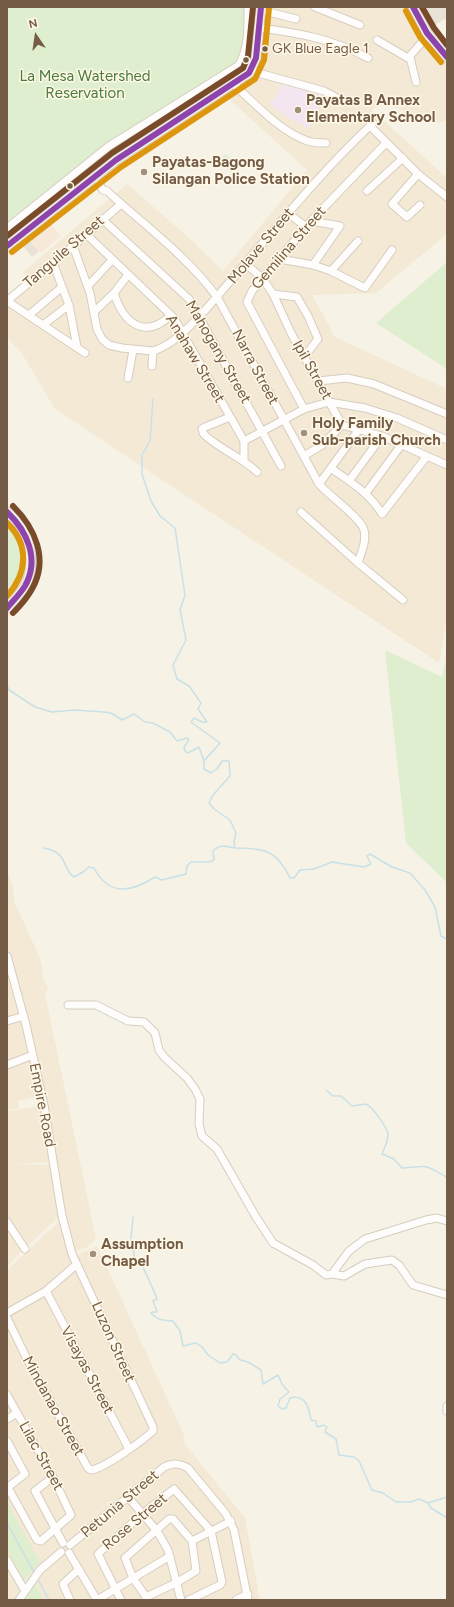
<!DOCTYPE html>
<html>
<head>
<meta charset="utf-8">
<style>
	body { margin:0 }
	#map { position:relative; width:454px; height:1607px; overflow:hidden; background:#f7f2e6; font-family:Figtree,sans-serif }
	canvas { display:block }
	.frame { position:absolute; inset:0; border:8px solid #755c46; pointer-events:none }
	.north { position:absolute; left:16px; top:16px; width:40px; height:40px; -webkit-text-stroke:3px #fff8e7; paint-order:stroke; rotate:347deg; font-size:11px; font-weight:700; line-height:16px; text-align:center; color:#755c46 }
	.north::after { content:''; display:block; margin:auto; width:14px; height:18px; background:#755c46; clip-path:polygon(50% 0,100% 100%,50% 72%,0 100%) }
</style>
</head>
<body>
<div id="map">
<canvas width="454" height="1607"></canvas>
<div class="frame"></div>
<div class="north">N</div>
</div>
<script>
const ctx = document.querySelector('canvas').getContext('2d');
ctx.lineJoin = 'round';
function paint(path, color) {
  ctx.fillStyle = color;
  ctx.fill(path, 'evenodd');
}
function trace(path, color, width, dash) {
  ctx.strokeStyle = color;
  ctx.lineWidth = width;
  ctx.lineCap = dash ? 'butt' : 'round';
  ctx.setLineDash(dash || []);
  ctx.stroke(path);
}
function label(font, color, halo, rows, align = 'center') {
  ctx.font = font + ' Figtree,sans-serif';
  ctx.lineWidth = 3;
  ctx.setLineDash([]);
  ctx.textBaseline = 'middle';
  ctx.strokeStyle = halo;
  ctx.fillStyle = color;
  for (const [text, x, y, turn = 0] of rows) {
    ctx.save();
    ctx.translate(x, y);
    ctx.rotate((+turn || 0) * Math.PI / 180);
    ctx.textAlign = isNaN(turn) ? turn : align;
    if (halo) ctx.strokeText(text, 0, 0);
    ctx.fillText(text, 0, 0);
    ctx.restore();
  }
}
paint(new Path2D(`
	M266 7H407L413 21 447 64V120L439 123 385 104 371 109 447 178V234L376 293 312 295 335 337 447 389V617L439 663 55 409 21 352 7 338V296L29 279 23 272 127 184 189 238 223 271 307 170 228 98 254 77 261 48Z
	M7 870 13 888 14 901 39 956 43 970 42 975 48 988 45 994 96 1239 86 1248 73 1251 65 1225 23 1008 7 950Z
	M7 957 41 1096 18 1101 19 1108 7 1110Z
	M43 1106 53 1162 12 1164 52 1165 61 1215 25 1248 7 1221V1111Z
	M62 1219 70 1254 77 1255 97 1246 184 1435 183 1442 245 1518 260 1600H7V1270Z
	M7 1223 24 1249 7 1267Z`), '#f3e9d5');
paint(new Path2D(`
	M47 220 61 236 41 253 27 237Z`), '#f8e8d8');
paint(new Path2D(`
	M416 7H447V18L428 29Z
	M29 240 39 251 32 257 23 246Z`), '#e9e2d7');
paint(new Path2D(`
	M281 85 324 94 309 129 287 117 270 104 278 93Z`), '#f4e6f1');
paint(new Path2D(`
	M7 7H261L254 65 35 216 24 231 7 246Z
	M225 154 239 166 233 174 219 162Z
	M447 262V369L376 323Z
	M7 513C23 527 31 554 27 575 26 583 12 599 7 606Z
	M385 650 442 677 447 655V883L406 843Z
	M7 1502 40 1562 24 1580 7 1550Z
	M34 1582 43 1600H22Z`), '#dfeecf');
trace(new Path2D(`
	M153 399 150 441 142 455V474L151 501 160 516 175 528 185 595 180 610 186 640 173 665 177 679 189 686 201 703 198 709 207 722H202L194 718 191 722 220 743 204 761V769L211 773 217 769 222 761H229L230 776 213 795 209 803 214 809 230 820 236 833 234 841 235 848C264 848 277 850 290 878H294L300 870 314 869 332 862 364 867 371 864 367 856 370 854 392 867 410 873 425 890 435 907 441 936 447 939
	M7 685 9 690 35 707 52 712 75 710 104 712 111 713 122 720 134 714 145 722 153 723 170 732 177 741 187 738 189 740 184 747 185 751 188 753 199 747 204 761
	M44 848C70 853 61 869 74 877L83 872 89 867 94 868C109 896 130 893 155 877L162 880 186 874 187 866 191 862H209L214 860 213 851 218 847 224 846 235 848
	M326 1090 333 1096H341L352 1106 366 1104C372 1106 389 1130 388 1135 388 1141 384 1149 382 1154L394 1159 402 1168C417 1168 423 1163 436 1171 440 1174 444 1175 447 1178
	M133 1217 130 1248 134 1252V1258C137 1260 140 1261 141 1264 144 1268 156 1296 157 1299L153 1301 157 1312H152L151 1313C158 1321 163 1320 173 1321L180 1331 183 1346 196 1343 202 1347 208 1355 220 1363 227 1362 233 1354 236 1355 240 1360 248 1362 261 1370 263 1384 278 1375 282 1384 289 1392 280 1399 278 1406 282 1409 286 1408 290 1398C306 1394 309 1408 311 1420L316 1421 317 1427 324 1425 327 1427 325 1432 336 1439 339 1455 354 1457 359 1461 372 1490 383 1493 396 1502H411L419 1499 428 1503 447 1497
	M428 1503 431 1508 447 1518
	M7 1523 35 1574
	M37 1578 49 1600`), '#c7e1e7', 1.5);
const minor = new Path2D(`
	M315 7 360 25
	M261 10 296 19
	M260 28C299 33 333 39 368 58
	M377 40 408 58 423 41 430 37
	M410 57 416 82
	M251 71 324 91 339 99
	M233 84C255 103 277 129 305 140 311 143 319 143 326 143
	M370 126 418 174 447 197
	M418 174 392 204 407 217 420 205
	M99 184 103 190 107 191C144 225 187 256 217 297L319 484C328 495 361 518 364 530 367 541 361 553 358 563
	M367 191 403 158
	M288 213 306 227
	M102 219 190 300 281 466
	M311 221 340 226 313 265
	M7 228 109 146 239 65C249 47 248 27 248 7
	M86 234 174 318 244 441V460
	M73 246 90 293 97 329 102 339 109 345 122 348 153 351
	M280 259 313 265 331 271 365 288 392 250
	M53 263 69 305 77 347
	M245 263 263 279 273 294 291 333 342 425 382 436 447 465
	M331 271 358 241
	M88 286 112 260
	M114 293C123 322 144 341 171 315
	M273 294 297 297 308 316 318 339 304 357
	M7 301 73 246 121 204
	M7 301 85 353
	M94 312 114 293 128 275
	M29 315 62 287
	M43 325 69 305
	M152 366 153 351C172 345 186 330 200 316 258 251 310 182 373 123
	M128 378 133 350
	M318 381 347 378 374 384 447 414
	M304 409 247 302 252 291 311 221 386 143
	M230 417 205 427 202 429 203 433C215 447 242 457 257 472
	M244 441 304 409 329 402 365 408 397 418 447 440
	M304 456 322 445 342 425
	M332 469C351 482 370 494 382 514L427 456
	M349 481 382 436
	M319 484 360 428
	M366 493 402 444
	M301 512 358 563 403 600
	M7 956 26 1025 44 1105 62 1216 72 1254 153 1427V1431C142 1441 105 1468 91 1470L88 1468 27 1359 7 1318
	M68 1005H96L128 1021 144 1022 155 1033 159 1050 164 1057 187 1078 195 1089 200 1099 199 1124 202 1136 217 1149 256 1217 273 1243 313 1265 326 1275 332 1274 349 1251 365 1239 426 1220 437 1218 447 1221
	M7 1021 24 1016
	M7 1065 33 1055
	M7 1222 25 1249
	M332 1274 344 1276 365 1264 392 1260 399 1265 413 1285 447 1295
	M46 1291 129 1449
	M7 1313 46 1291 77 1264
	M7 1395 53 1477 71 1515 41 1541 37 1540 7 1486
	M447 1406V1411
	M7 1419 17 1413
	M7 1441 25 1474 8 1487
	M53 1477 35 1491 63 1543
	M128 1497 157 1531 168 1550 181 1600
	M169 1519H173L192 1541 196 1571 176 1583 146 1597 133 1578 125 1558Z
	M192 1541 231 1521
	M70 1545 164 1467C173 1463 179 1463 188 1468L226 1514 234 1530 248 1600
	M69 1553 97 1600
	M7 1560 25 1591
	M19 1600 40 1570 61 1552
	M70 1600 63 1584 79 1569
	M97 1600 170 1556
	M121 1600 98 1554 142 1514 174 1489 211 1531 222 1582 220 1585 189 1600
	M236 1600 248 1594`);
const major = new Path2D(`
	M413 7 427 33 447 57
	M7 246 116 160 249 73 256 58 261 7
	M7 512C12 517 18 522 22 528 32 543 34 571 25 586 20 594 13 601 7 608`);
trace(minor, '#d6cdc1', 9);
trace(major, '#d5cdc3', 11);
trace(minor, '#fefdfb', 7);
trace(major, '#f2efe3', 9);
trace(new Path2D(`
	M413 7 427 33 447 57
	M7 246 116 160 249 73 256 58 261 7
	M7 512C27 531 40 559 25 586 20 594 13 601 7 608`), '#8e44ad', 6);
trace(new Path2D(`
	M406 11 420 37 441 62
	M12 252 121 167 255 79 264 60 269 8
	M7 523C30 545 27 574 7 596`), '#dd970e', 6);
trace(new Path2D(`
	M422 7 434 28 447 45
	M7 236 112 153 243 68 248 56 253 7
	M13 506C35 528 49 559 32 589 27 598 20 606 13 613`), '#7a4b2a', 6);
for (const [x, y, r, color] of [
	[265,49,3.5,"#755c46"],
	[246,60,3.5,"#755c46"],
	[298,110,4,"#a2907e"],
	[144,172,4,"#a2907e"],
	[70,186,3.5,"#755c46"],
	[304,433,4,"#a2907e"],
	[93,1254,4,"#a2907e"]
]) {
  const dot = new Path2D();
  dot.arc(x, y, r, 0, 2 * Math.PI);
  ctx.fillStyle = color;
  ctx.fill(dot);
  trace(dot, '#fff8e7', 1.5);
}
label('14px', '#755c46', '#fff8e7', [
	["GK Blue Eagle 1",272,49]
], 'left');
label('15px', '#487c3d', '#fff8e7', [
	["La Mesa Watershed",85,77],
	["Reservation",85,94]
]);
label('bold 15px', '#755c46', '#fff8e7', [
	["Payatas B Annex",306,101],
	["Elementary School",306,118],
	["Payatas-Bagong",152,163],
	["Silangan Police Station",152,180],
	["Holy Family",312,424],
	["Sub-parish Church",312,441],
	["Assumption",101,1245],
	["Chapel",101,1262]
], 'left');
label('15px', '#755c46', '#fff8e7', [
	["Molave Street",261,246,-50],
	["Gemilina Street",289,248,-49],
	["Tanguile Street",64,252,-41],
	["Mahogany Street",218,352,60],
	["Anahaw Street",195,359,59],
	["Narra Street",255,367,62],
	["Ipil Street",312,370,61],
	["Empire Road",42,1105,79],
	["Luzon Street",113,1342,66],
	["Visayas Street",87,1370,62],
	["Mindanao Street",53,1406,61],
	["Lilac Street",41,1456,61],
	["Petunia Street",120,1504,-40],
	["Rose Street",135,1522,-40]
]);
</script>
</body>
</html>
